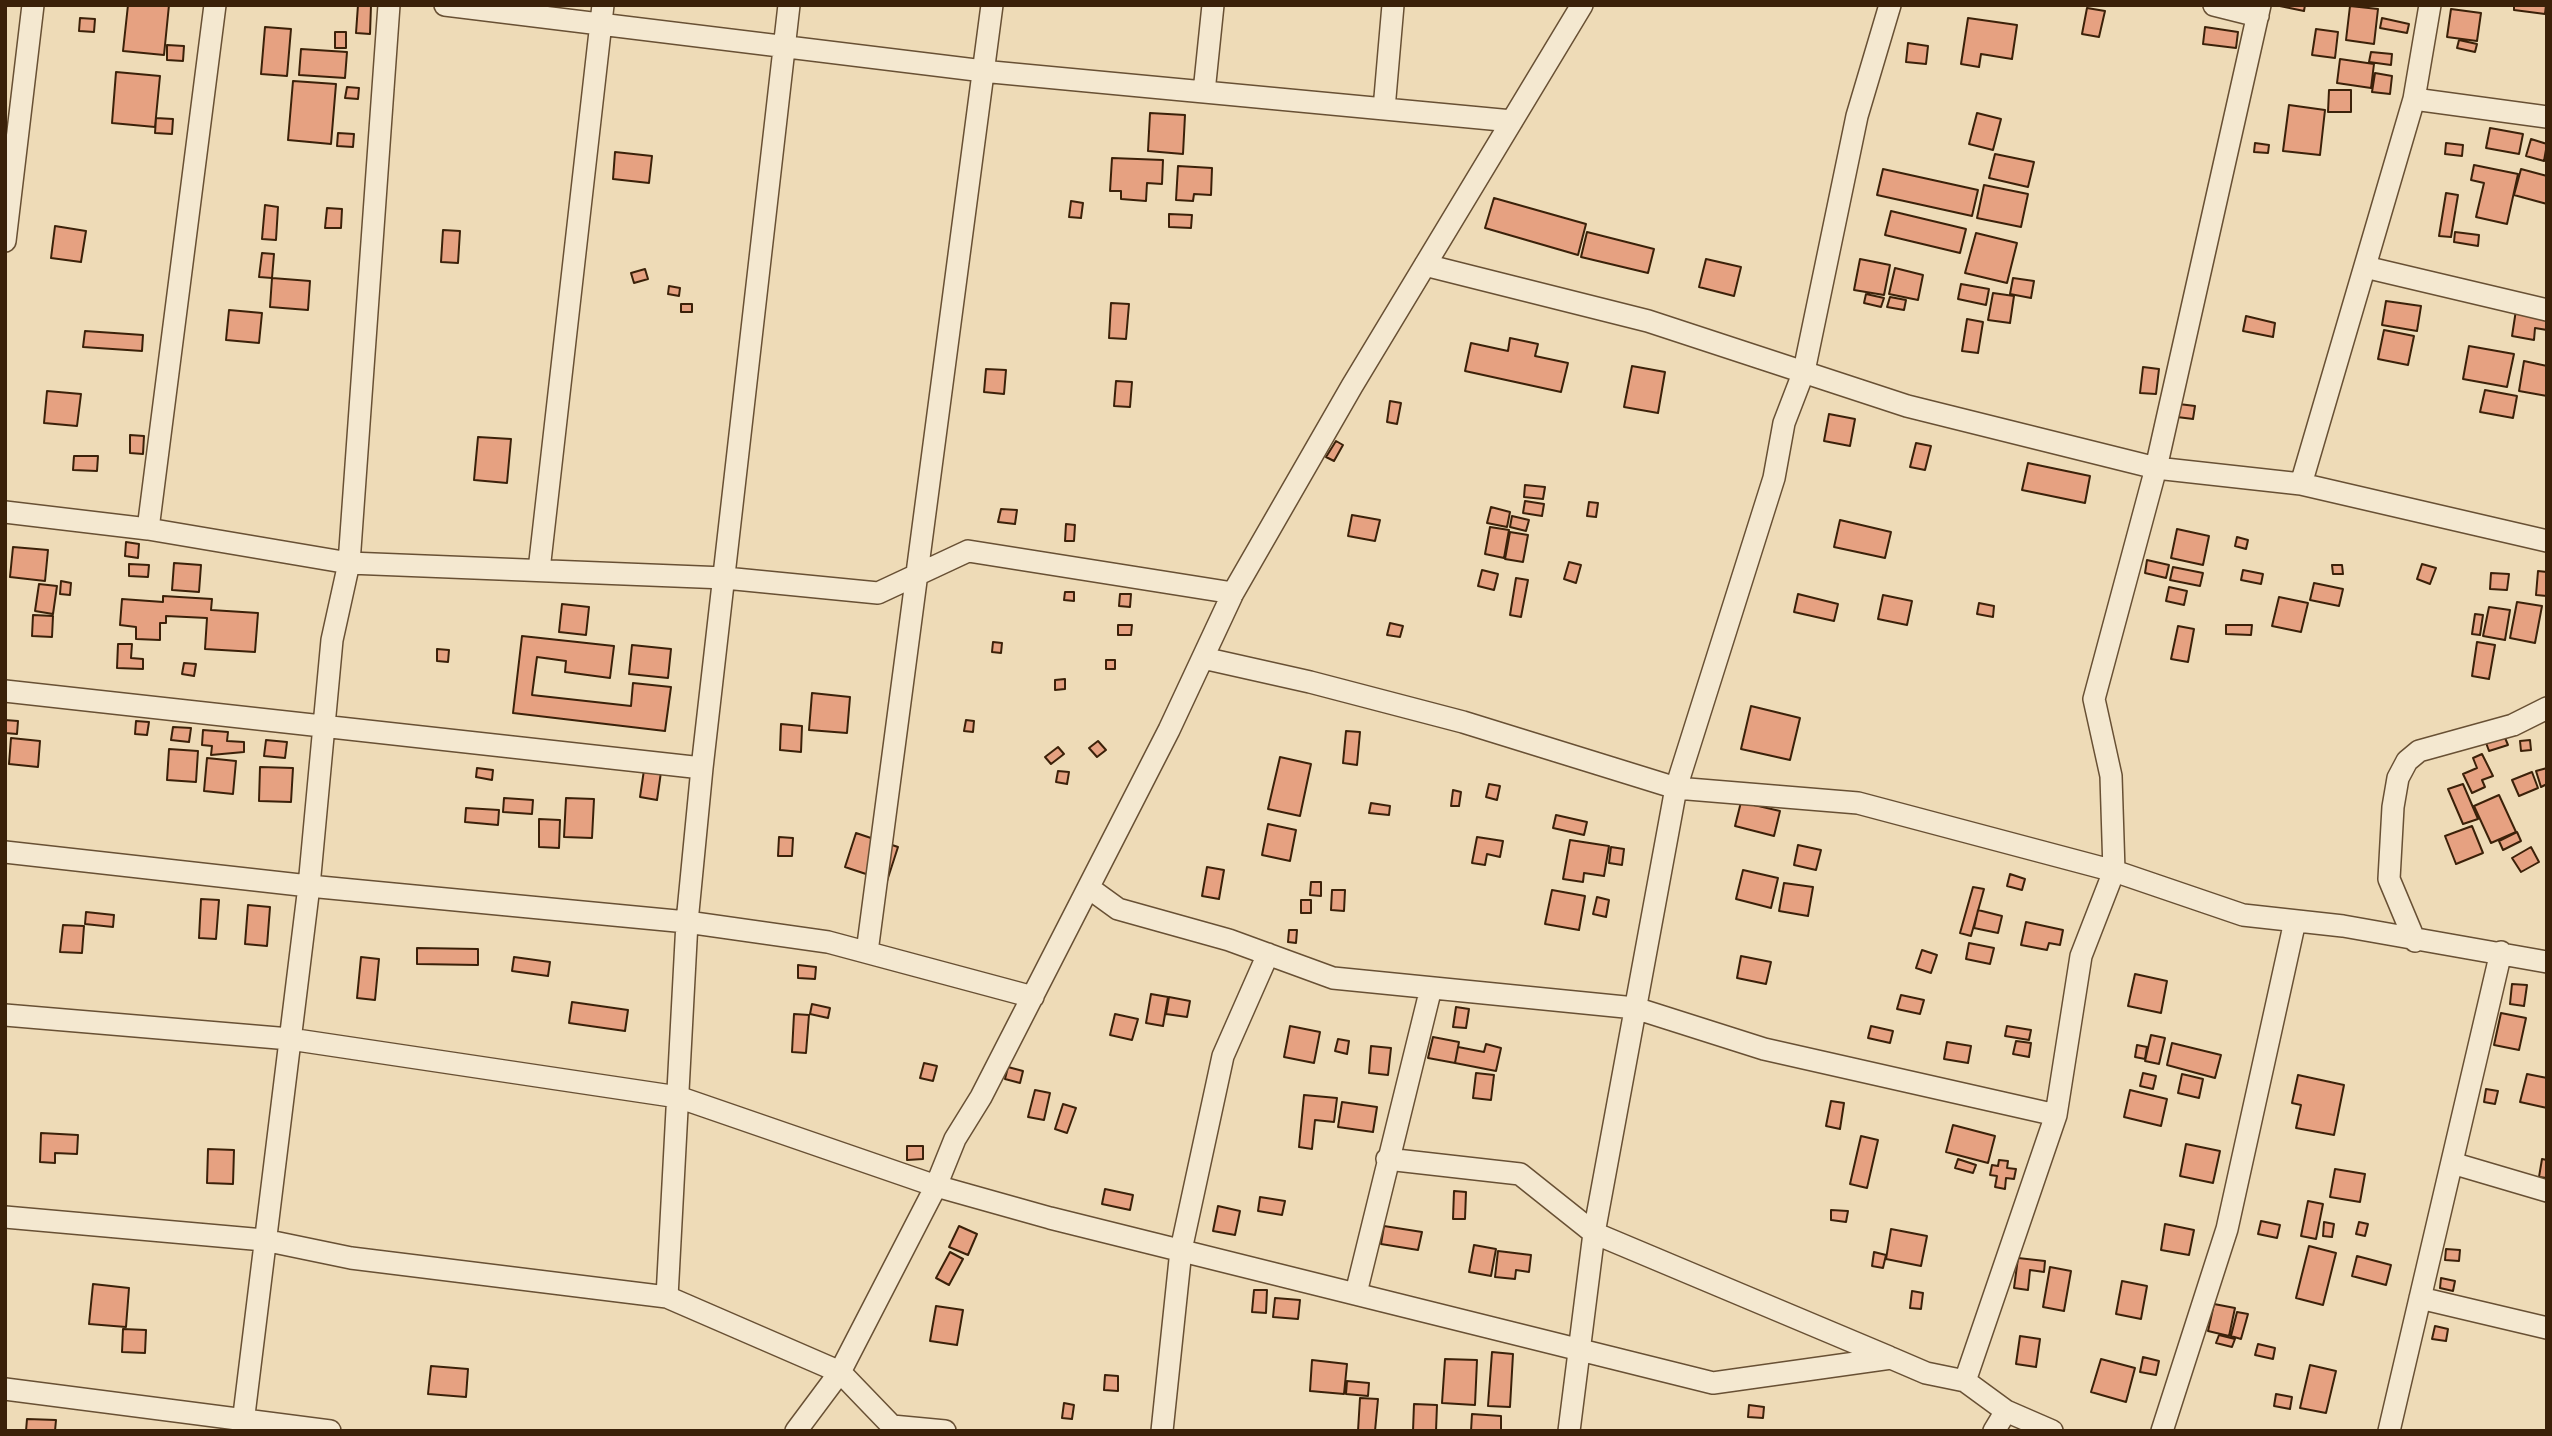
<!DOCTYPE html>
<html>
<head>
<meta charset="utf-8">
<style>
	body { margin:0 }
	#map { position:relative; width:2552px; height:1436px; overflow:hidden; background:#eedbb7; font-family:"Old Standard TT",serif }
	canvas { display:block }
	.frame { position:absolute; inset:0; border:7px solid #3b2109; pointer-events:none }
</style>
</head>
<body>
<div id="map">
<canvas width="2552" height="1436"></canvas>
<div class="frame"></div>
</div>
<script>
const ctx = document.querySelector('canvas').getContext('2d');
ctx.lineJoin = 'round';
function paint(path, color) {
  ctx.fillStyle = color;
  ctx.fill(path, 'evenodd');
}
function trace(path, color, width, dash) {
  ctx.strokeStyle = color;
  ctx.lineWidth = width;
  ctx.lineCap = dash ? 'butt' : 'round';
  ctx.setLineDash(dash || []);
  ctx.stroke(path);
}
const building = new Path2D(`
	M128 5H169L164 55 123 51Z
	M358 5H371L370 34 356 33Z
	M2275 5H2305L2304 11Z
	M2514 5H2546L2545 14 2514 10Z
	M2350 6 2378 9 2374 44 2346 40Z
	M2087 8 2105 11 2099 37 2082 34Z
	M2451 9 2481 13 2477 41 2447 37Z
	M80 18 95 19 94 32 79 31Z
	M1968 18 2017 25 2012 59 1981 54 1979 67 1961 64Z
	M2382 18 2409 24 2407 33 2380 28Z
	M265 27 291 29 287 76 261 74Z
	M2205 27 2238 32 2236 48 2203 44Z
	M2316 29 2338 32 2335 58 2312 55Z
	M335 32H346V48H335Z
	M2459 40 2477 44 2475 52 2457 48Z
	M1908 43 1928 46 1926 64 1906 62Z
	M167 45 184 46 183 61 167 60Z
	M301 49 347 52 345 78 299 75Z
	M2371 52 2392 54 2391 65 2369 62Z
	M2340 59 2374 64 2371 88 2337 83Z
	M116 72 160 76 155 127 112 123Z
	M2375 73 2392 76 2390 94 2372 92Z
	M293 81 336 84 331 144 288 140Z
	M347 87 359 88 358 99 345 98Z
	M2329 90H2351V112H2328Z
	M2289 105 2325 110 2320 155 2283 151Z
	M1150 113 1185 115 1183 154 1148 151Z
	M1977 113 2001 119 1993 150 1969 144Z
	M156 118 173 119 172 134 155 133Z
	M2490 128 2523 134 2519 154 2486 148Z
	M338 133 354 134 353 147 337 146Z
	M2531 139 2547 144 2544 161 2526 156Z
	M2255 143 2269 145 2268 153 2254 152Z
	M2446 143 2463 145 2462 156 2445 154Z
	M615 152 652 156 649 183 613 179Z
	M1995 154 2034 162 2028 187 1989 178Z
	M1112 158 1163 160 1162 184 1147 183 1146 201 1121 199V191H1110Z
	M2474 165 2518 174 2507 224 2476 217 2484 183 2471 180Z
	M1178 166 1212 168 1211 195 1194 194 1193 201 1176 200Z
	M1883 169 1978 190 1972 216 1877 195Z
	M2521 169 2547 176V204L2514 195Z
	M1984 185 2028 194 2021 227 1977 218Z
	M2446 193 2458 195 2451 237 2439 236Z
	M1494 198 1586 224 1578 255 1485 228Z
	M1071 201 1083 203 1081 218 1069 217Z
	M265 205 278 207 276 240 262 239Z
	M327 208 342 209 341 228H325Z
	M1891 211 1966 229 1960 253 1885 235Z
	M1169 214 1192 215 1191 228 1169 227Z
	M55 226 86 231 81 262 51 258Z
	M443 230 460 231 458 263 441 262Z
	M1587 232 1654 249 1648 273 1581 257Z
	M2455 232 2479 235 2478 246 2454 242Z
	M1976 233 2017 243 2007 283 1965 273Z
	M262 253 274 254 272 278 259 277Z
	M1706 259 1741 267 1734 296 1699 287Z
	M1860 259 1890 265 1884 295 1854 290Z
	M1895 268 1923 275 1918 300 1889 294Z
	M645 269 648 279 634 283 631 273Z
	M272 278 310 281 308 310 270 307Z
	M2013 278 2034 281 2031 298 2010 294Z
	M1961 284 1989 289 1986 305 1958 299Z
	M669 286 680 288 679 296 668 294Z
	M1993 293 2014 296 2010 323 1988 320Z
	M1866 294 1884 298 1881 307 1864 303Z
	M1890 297 1906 300 1904 310 1887 307Z
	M2386 301 2421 306 2417 331 2382 325Z
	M1111 303 1129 304 1126 339 1109 338Z
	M681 304H692V312H681Z
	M229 310 262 313 259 343 226 340Z
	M2516 310 2547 315V330L2535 328 2534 340 2512 336Z
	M2246 316 2275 323 2273 337 2243 331Z
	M1967 319 1983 322 1978 353 1962 351Z
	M2384 330 2414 336 2408 365 2378 359Z
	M85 331 143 335 142 351 83 347Z
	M1510 338 1538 344 1535 356 1568 363 1561 392 1465 371 1471 343 1508 351Z
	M2469 346 2514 354 2507 387 2463 379Z
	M2524 361 2547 366V396L2519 391Z
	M1632 366 1665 372 1658 413 1624 407Z
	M2143 367 2159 369 2156 394 2140 393Z
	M986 369 1006 370 1004 394 984 392Z
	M1116 381 1132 382 1130 407 1114 406Z
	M2485 390 2517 396 2513 418 2480 412Z
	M47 391 81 394 77 426 44 423Z
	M1390 401 1401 403 1397 424 1387 422Z
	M2179 404 2195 406 2193 419 2177 417Z
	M1829 414 1855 419 1850 446 1824 441Z
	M130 435 144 436 143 454 130 453Z
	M478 437 511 439 507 483 474 480Z
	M1336 441 1343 445 1334 461 1326 457Z
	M1916 443 1931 446 1925 470 1910 467Z
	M74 456H98L97 471 73 470Z
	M2028 463 2090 476 2085 503 2022 490Z
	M1525 485 1545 487 1543 499 1524 497Z
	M1525 501 1544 504 1542 516 1523 513Z
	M1589 502 1598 503 1596 517 1587 516Z
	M1491 507 1510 512 1507 527 1487 523Z
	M1001 509 1017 510 1015 524 998 522Z
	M1352 515 1380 520 1375 541 1348 536Z
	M1512 516 1529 520 1526 531 1510 527Z
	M1840 520 1891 532 1885 558 1834 547Z
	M1066 524 1075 525 1074 541H1065Z
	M1490 527 1509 530 1504 558 1485 554Z
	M2177 529 2209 536 2203 565 2171 558Z
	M1510 532 1528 535 1523 562 1505 559Z
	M2237 537 2248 540 2246 549 2235 546Z
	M126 542 139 544 138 558 125 556Z
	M13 547 48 550 45 581 10 577Z
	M2147 560 2169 565 2166 578 2145 573Z
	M1569 562 1581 565 1576 583 1564 579Z
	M174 563 201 565 199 592 172 590Z
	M129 564 149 565 148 577 129 576Z
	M2422 564 2436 568 2430 584 2417 579Z
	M2332 565H2342L2343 574H2333Z
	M2173 567 2203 573 2200 586 2170 580Z
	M1482 570 1498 574 1494 590 1478 586Z
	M2243 570 2263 574 2261 584 2241 580Z
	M2538 571 2547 572V596L2536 595Z
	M2491 573 2509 574 2507 590 2490 589Z
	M1516 578 1528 580 1521 617 1510 615Z
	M61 581 71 583 70 595 60 594Z
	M2314 583 2343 589 2339 606 2310 600Z
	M39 584 57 586 53 614 35 611Z
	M2169 587 2187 591 2184 605 2166 601Z
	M1065 592H1074V601L1064 600Z
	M1120 594H1131L1130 607 1119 606Z
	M1798 594 1838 604 1834 621 1794 612Z
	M1883 595 1912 601 1907 625 1878 619Z
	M163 596 212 599 211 610 258 613 255 652 205 649 207 618 166 616V623H160V640L136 639V627L120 625 122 599 163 602Z
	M2279 597 2308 603 2301 632 2272 626Z
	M2517 602 2542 606 2535 643 2510 638Z
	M1979 603 1994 606 1993 617 1977 614Z
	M562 604 589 607 586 635 559 632Z
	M2489 607 2510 610 2505 640 2483 636Z
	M2475 614 2483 615 2480 635 2472 634Z
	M33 615 53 616 52 637 32 636Z
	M1390 623 1403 626 1400 637 1387 635Z
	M1118 625H1132L1131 635H1118Z
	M2226 625H2252L2251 635 2226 634Z
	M2178 626 2194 629 2188 662 2171 659Z
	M522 636 614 646 610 678 565 672 566 661 537 657 532 695 631 706 633 683 671 687 665 731 513 713Z
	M993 642 1002 643 1001 653 992 652Z
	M2477 642 2495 645 2489 679 2472 676Z
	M118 644H132L131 658 143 659V669L117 668Z
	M632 645 671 649 668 678 629 674Z
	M437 649 449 650 448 662 437 661Z
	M1106 660H1115V669H1106Z
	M184 663 196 664 194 676 182 674Z
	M1065 679V689L1055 690V680Z
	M812 693 850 697 847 733 809 730Z
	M1751 706 1800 718 1790 760 1741 749Z
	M5 720 18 721 17 734 5 733Z
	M966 720 974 721 973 732 964 731Z
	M136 721 149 722 147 735 135 734Z
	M781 724 802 726 801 752 780 750Z
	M173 727 191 728 189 742 171 740Z
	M203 730 228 732 227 741 244 742V752L211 755 212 746 202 745Z
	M1346 731 1360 732 1357 765 1343 763Z
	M2503 733 2508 745 2489 751 2485 740Z
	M11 738 40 741 38 767 9 764Z
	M266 740 287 742 285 758 264 756Z
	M2530 740 2531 750 2521 751 2520 741Z
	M1098 741 1106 750 1097 757 1089 748Z
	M1058 747 1064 754 1051 764 1045 757Z
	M169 749 198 751 196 782 167 780Z
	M2482 754 2493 776 2482 780 2485 787 2472 793 2463 774 2477 768 2473 758Z
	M1280 757 1311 764 1300 816 1268 809Z
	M207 758 236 761 233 794 204 791Z
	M260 767 293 768 291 802 259 801Z
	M477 768 493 770 492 780 476 777Z
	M2547 768V784L2541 787 2536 771Z
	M644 770 661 772 657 800 640 797Z
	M1058 771 1069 772 1067 784 1056 782Z
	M2532 772 2538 788 2519 796 2512 780Z
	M1489 784 1500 786 1497 800 1486 797Z
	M2463 784 2478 819 2463 824 2448 789Z
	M1453 790 1461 792 1459 806H1451Z
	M2499 795 2516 832 2491 843 2474 806Z
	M504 798 533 800 532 814 503 812Z
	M566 798 594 799 592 838 564 837Z
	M1741 802 1780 811 1774 836 1735 826Z
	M1371 803 1390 806 1389 815 1369 813Z
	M466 808 499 810 498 825 465 822Z
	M1556 815 1587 822 1584 835 1553 828Z
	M539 819 560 820 559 848 539 847Z
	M1268 824 1296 830 1290 861 1262 855Z
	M2472 826 2483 853 2456 864 2445 836Z
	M2517 832 2521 841 2503 850 2499 841Z
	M856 833 898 847 887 881 845 867Z
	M779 837 793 838 792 856H778Z
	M1477 837 1503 841 1500 857 1487 854 1485 865 1472 863Z
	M1570 840 1609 846 1604 876 1584 873 1583 882 1563 879Z
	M1798 845 1821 850 1816 870 1794 865Z
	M1611 847 1624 849 1622 865 1609 863Z
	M2531 847 2539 862 2521 872 2512 858Z
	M1207 867 1224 870 1219 899 1202 896Z
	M1743 870 1778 878 1771 908 1736 899Z
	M2010 874 2025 879 2022 890 2007 886Z
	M1311 882H1321V896L1310 895Z
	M1784 883 1813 887 1808 916 1779 911Z
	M1973 887 1984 889 1971 936 1960 933Z
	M1332 890H1345L1344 911 1331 910Z
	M1552 890 1585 896 1579 930 1545 924Z
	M1597 897 1609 900 1606 917 1593 914Z
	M201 899 219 900 216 939 199 938Z
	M1301 900H1311V913H1301Z
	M248 905 270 907 267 946 245 944Z
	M1978 910 2002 916 1998 933 1974 928Z
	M86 912 114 915 113 927 85 924Z
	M2026 922 2063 930 2060 945 2049 943 2047 950 2021 945Z
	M63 925 84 926 82 953 60 952Z
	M1289 930H1297L1296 943 1288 942Z
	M1969 943 1994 948 1990 964 1966 959Z
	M417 948 478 949V965L417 964Z
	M1922 950 1937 955 1931 973 1916 968Z
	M1741 956 1771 962 1766 984 1737 978Z
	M361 957 379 959 375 1000 357 998Z
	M514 957 550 962 548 976 512 971Z
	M798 965 816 967 815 979 798 978Z
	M2135 974 2167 981 2161 1013 2128 1006Z
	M2512 984 2527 985 2524 1006 2510 1004Z
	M1151 994 1168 997 1163 1026 1146 1023Z
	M1901 995 1924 1000 1920 1014 1897 1009Z
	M1169 997 1190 1001 1187 1017 1166 1014Z
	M572 1002 628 1010 625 1031 569 1023Z
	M812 1004 830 1008 828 1018 810 1014Z
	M1456 1007 1469 1009 1466 1028 1453 1027Z
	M2501 1013 2526 1018 2519 1050 2494 1045Z
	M794 1014 809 1015 806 1053 792 1052Z
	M1115 1014 1138 1019 1132 1040 1110 1035Z
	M1290 1026 1320 1032 1314 1063 1284 1057Z
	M1871 1026 1893 1031 1890 1043 1868 1038Z
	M2007 1026 2031 1030 2029 1040 2005 1036Z
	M2151 1035 2165 1038 2159 1064 2145 1061Z
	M1433 1037 1459 1042 1455 1063 1428 1058Z
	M1338 1039 1349 1041 1347 1054 1335 1051Z
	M2016 1041 2031 1043 2029 1057 2013 1054Z
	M1947 1042 1971 1046 1968 1063 1944 1059Z
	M2172 1043 2221 1055 2215 1078 2167 1065Z
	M1486 1044 1501 1048 1496 1071 1455 1063 1458 1047 1484 1052Z
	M2137 1045 2147 1047 2145 1059 2135 1057Z
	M1371 1046 1391 1048 1388 1075 1369 1073Z
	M924 1063 937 1066 933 1081 920 1078Z
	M1008 1067 1023 1071 1020 1083 1005 1079Z
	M1476 1073 1494 1075 1491 1100 1473 1098Z
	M2143 1073 2156 1076 2153 1089 2140 1086Z
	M2182 1074 2203 1079 2199 1098 2178 1093Z
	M2527 1074 2547 1078V1108L2520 1102Z
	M2298 1075 2344 1085 2334 1135 2296 1128 2301 1105 2292 1103Z
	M2486 1089 2498 1091 2495 1104 2484 1102Z
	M1035 1090 1050 1093 1044 1120 1028 1117Z
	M2130 1090 2167 1099 2161 1126 2124 1117Z
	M1304 1095 1337 1098 1334 1122 1315 1120 1312 1149 1299 1147Z
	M1831 1101 1844 1103 1840 1129 1826 1126Z
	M1342 1102 1377 1107 1373 1132 1338 1127Z
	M1063 1104 1076 1108 1067 1133 1055 1129Z
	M1953 1125 1995 1136 1988 1163 1946 1152Z
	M41 1133 78 1135 77 1154 55 1153V1163L40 1162Z
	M1861 1136 1878 1140 1867 1188 1850 1184Z
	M2186 1144 2220 1151 2213 1183 2180 1176Z
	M907 1146H923V1159L907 1160Z
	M208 1149 234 1150 233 1184 207 1183Z
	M1958 1159 1976 1165 1973 1173 1955 1168Z
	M2542 1159 2547 1160V1178L2539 1177Z
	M1999 1160 2008 1161 2007 1168 2016 1169 2014 1179 2006 1178 2005 1189 1995 1187 1997 1176 1990 1175 1992 1165 1998 1166Z
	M2335 1169 2365 1174 2360 1202 2330 1197Z
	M1105 1189 1133 1195 1130 1210 1102 1204Z
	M1454 1191 1466 1192 1465 1219H1453Z
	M1260 1197 1285 1201 1282 1215 1258 1211Z
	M2308 1201 2323 1204 2316 1239 2301 1236Z
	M1218 1206 1240 1211 1235 1235 1213 1231Z
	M1831 1210 1848 1211 1846 1222 1831 1220Z
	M2261 1221 2280 1225 2277 1238 2258 1234Z
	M2324 1222 2334 1224 2332 1237 2323 1236Z
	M2359 1222 2368 1224 2365 1236 2356 1234Z
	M2165 1224 2194 1230 2189 1255 2161 1250Z
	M959 1226 977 1234 968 1255 949 1247Z
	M1384 1226 1422 1232 1418 1250 1381 1244Z
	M1891 1229 1927 1236 1921 1266 1886 1259Z
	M1474 1245 1496 1249 1491 1276 1469 1272Z
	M2309 1246 2336 1253 2323 1305 2296 1298Z
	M2446 1249 2460 1250 2459 1261 2445 1260Z
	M1498 1251 1531 1255 1529 1272 1516 1270 1515 1279 1495 1277Z
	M950 1252 963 1259 949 1285 936 1278Z
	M1874 1252 1886 1255 1883 1268 1872 1266Z
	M2357 1256 2391 1265 2386 1285 2352 1276Z
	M2018 1258 2045 1261 2044 1272 2030 1270 2028 1290 2014 1288Z
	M2050 1267 2071 1271 2064 1311 2043 1307Z
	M2441 1278 2455 1281 2453 1291 2440 1288Z
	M2122 1281 2147 1286 2141 1319 2116 1314Z
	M93 1284 129 1288 126 1327 89 1324Z
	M1254 1290H1267L1266 1313 1252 1312Z
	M1912 1291 1923 1293 1921 1309 1910 1308Z
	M1275 1298 1300 1300 1298 1319 1273 1317Z
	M2214 1304 2235 1308 2229 1336 2208 1331Z
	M936 1306 963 1310 957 1345 930 1341Z
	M2237 1312 2248 1314 2241 1339 2231 1336Z
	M2435 1326 2448 1329 2446 1341 2432 1339Z
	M123 1329 146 1330 145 1353 122 1352Z
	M2219 1335 2235 1339 2232 1347 2216 1343Z
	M2020 1336 2040 1339 2036 1367 2016 1364Z
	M2258 1344 2275 1348 2273 1359 2255 1355Z
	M1492 1352 1513 1354 1510 1407 1488 1406Z
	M2143 1357 2159 1361 2156 1375 2140 1372Z
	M1445 1359 1477 1360 1475 1405 1442 1403Z
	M2101 1359 2135 1368 2126 1402 2091 1392Z
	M1312 1360 1347 1364 1344 1394 1310 1391Z
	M2310 1365 2336 1371 2326 1413 2300 1408Z
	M431 1366 468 1369 466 1397 428 1394Z
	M1105 1375 1118 1376V1391L1104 1390Z
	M1347 1381 1369 1383 1368 1396 1346 1394Z
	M2276 1394 2292 1397 2290 1409 2274 1406Z
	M1360 1398 1378 1399 1375 1431H1358Z
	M1064 1403 1074 1405 1072 1419 1062 1418Z
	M1414 1404 1437 1405 1436 1431H1413Z
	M1749 1405 1764 1407 1763 1418 1748 1417Z
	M1472 1414 1501 1416V1431H1471Z
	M27 1419 56 1420 55 1431H26Z`);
paint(building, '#e6a181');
trace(building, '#3b2109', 2);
const minor = new Path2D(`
	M445 5 992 72 1512 121
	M2214 5 2258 16
	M1204 92 1213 5
	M2414 99 2547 117
	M1384 109 1393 5
	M5 241 33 5
	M1425 265 1648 321 1907 406 2156 468 2301 484 2547 541
	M2365 267 2547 310
	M2301 484 2414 99 2430 5
	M5 512 148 529 349 563 725 578 878 593 968 551 1233 593
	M148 529 215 5
	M539 570 603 5
	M1203 658 1310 682 1463 722 1676 788 1858 803 2114 871 2243 915 2343 926 2547 962
	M5 691 702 768
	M5 852 309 886 687 922 828 942 1033 997
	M1089 888 1118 909 1229 940 1333 978 1635 1008 1764 1049 2056 1115
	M2415 941 2389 879 2393 807 2398 778 2407 761 2419 751 2513 725 2547 708
	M867 952 992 5
	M5 1015 290 1039 678 1097 936 1186 1050 1218 1713 1383 1891 1358 1926 1373 1965 1381 2006 1411 2052 1431
	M1387 1159 1520 1174 1594 1233 1889 1357
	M2452 1163 2547 1191
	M5 1217 264 1240 351 1258 667 1297 840 1372 892 1426 945 1431
	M1356 1293 1431 988
	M667 1297 687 922 702 768 789 5
	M2420 1298 2547 1328
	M1965 1381 2056 1115 2081 956 2114 871 2111 776 2094 699 2156 468 2260 5
	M5 1389 330 1431
	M242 1431 309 886 332 640 349 563 389 5
	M796 1431 840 1372 936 1186 955 1139 981 1097 1169 730 1233 593 1352 386 1582 5
	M1162 1431 1181 1250 1223 1056 1268 954
	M1569 1431 1594 1233 1676 788 1774 478 1784 423 1804 371 1857 116 1890 5
	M1994 1431 2006 1411
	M2162 1431 2227 1229 2295 921
	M2389 1431 2501 952`);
trace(minor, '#685034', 24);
trace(minor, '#f4e8d0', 21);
</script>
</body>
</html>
